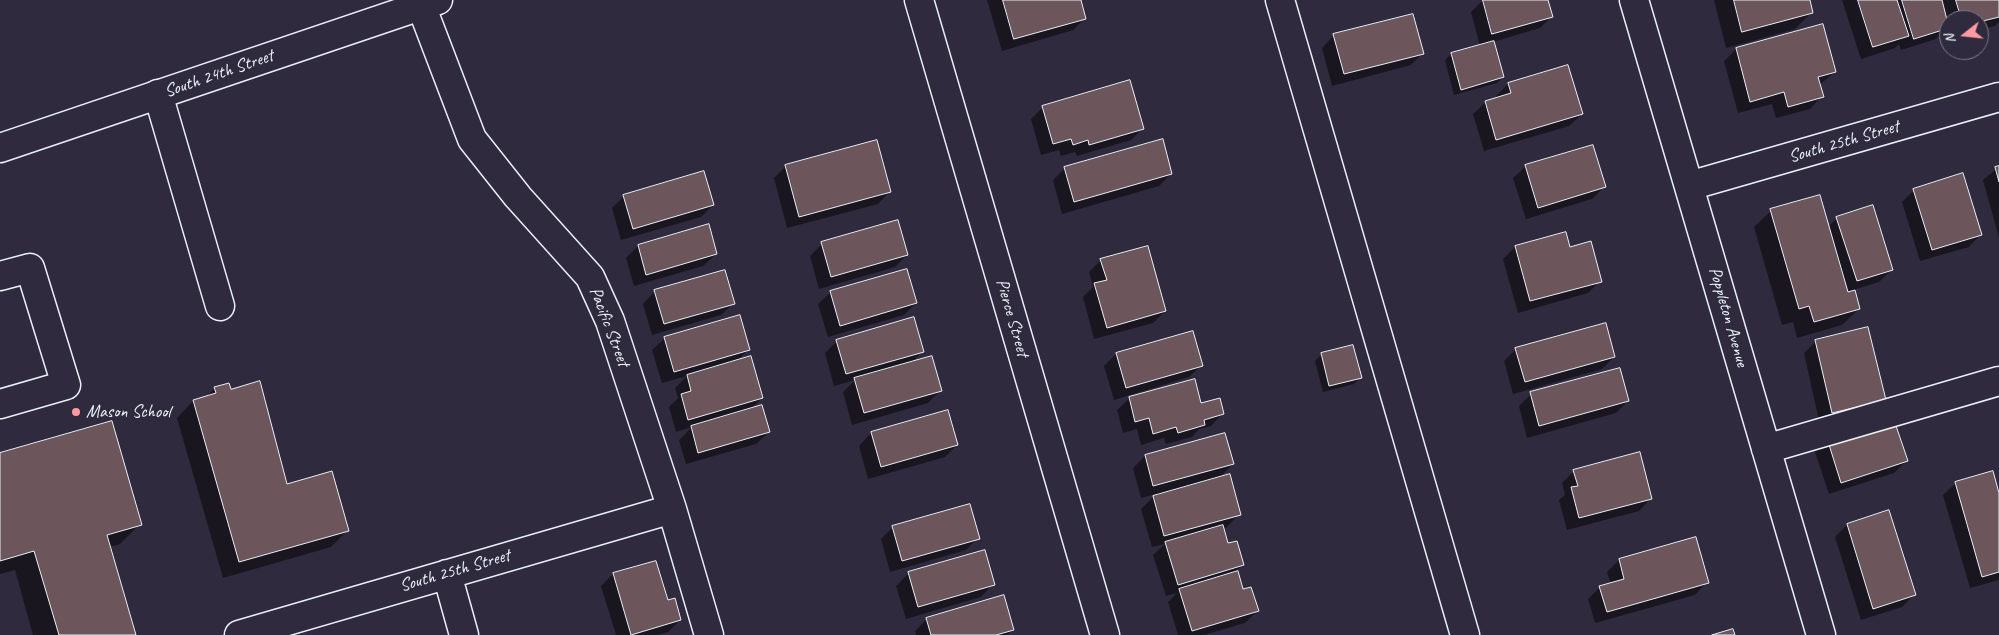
<!DOCTYPE html>
<html>
<head>
<meta charset="utf-8">
<style>
	body { margin:0 }
	#map { position:relative; width:1999px; height:635px; overflow:hidden; background:#2f2a3d; font-family:Caveat,sans-serif }
	canvas { display:block }
	.north { position:absolute; left:1939px; top:10px; width:50px; height:50px; box-sizing:border-box; background:#2f2a3d; border:1px solid #797a88; border-radius:50%; rotate:254deg; font-size:14px; font-weight:700; line-height:20px; text-align:center; color:#e8f1f8 }
	.north::after { content:''; display:block; margin:auto; width:18px; height:22px; background:#ff9aa2; clip-path:polygon(50% 0,100% 100%,50% 72%,0 100%) }
</style>
</head>
<body>
<div id="map">
<canvas width="1999" height="635"></canvas>
<div class="north">N</div>
</div>
<script>
const ctx = document.querySelector('canvas').getContext('2d');
ctx.lineJoin = 'round';
function paint(path, color) {
  ctx.fillStyle = color;
  ctx.fill(path, 'evenodd');
}
function trace(path, color, width, dash) {
  ctx.strokeStyle = color;
  ctx.lineWidth = width;
  ctx.lineCap = dash ? 'butt' : 'round';
  ctx.setLineDash(dash || []);
  ctx.stroke(path);
}
function label(font, color, halo, rows, align = 'center') {
  ctx.font = font + ' Caveat,sans-serif';
  ctx.lineWidth = 4.5;
  ctx.setLineDash([]);
  ctx.textBaseline = 'middle';
  ctx.strokeStyle = halo;
  ctx.fillStyle = color;
  for (const [text, x, y, turn = 0] of rows) {
    ctx.save();
    ctx.translate(x, y);
    ctx.rotate((+turn || 0) * Math.PI / 180);
    ctx.textAlign = isNaN(turn) ? turn : align;
    if (halo) ctx.strokeText(text, 0, 0);
    ctx.fillText(text, 0, 0);
    ctx.restore();
  }
}
paint(new Path2D(`
	M987 0H1079L1085 18 1073 30 1002 51Z
	M1483 0H1547L1552 16 1540 28 1493 42 1503 77 1497 83 1454 95 1445 60 1451 54 1480 46 1471 12Z
	M1714 0H1808L1812 12 1795 29 1726 48Z
	M1842 0H1999V22L1995 26 1979 30V20H1949V29L1948 27 1936 39 1901 50 1899 44 1895 48 1861 59Z
	M1334 35 1423 53 1411 65 1332 86 1322 48Z
	M1736 49 1835 72 1819 85 1822 96 1810 109 1776 118 1772 104 1738 113 1724 61Z
	M1567 66 1582 114 1569 126 1484 151 1473 114 1486 102 1497 98 1496 96 1508 84Z
	M1043 107 1143 128 1131 140 1077 156 1075 152 1061 156 1059 150 1041 155 1031 119Z
	M786 166 890 191 878 204 787 228 774 178Z
	M1526 166 1604 187 1592 199 1526 219 1513 178Z
	M1999 167V238L1983 180Z
	M1065 168 1171 174 1159 186 1062 214 1053 180Z
	M1914 190 1981 234 1969 247 1920 261 1902 202Z
	M624 196 713 205 701 217 621 240 612 208Z
	M1771 211 1828 227 1837 218 1892 269 1879 282 1853 290 1859 309 1842 325 1797 338 1793 322 1782 325 1754 227Z
	M708 226 716 254 703 266 634 286 626 258 638 246Z
	M822 244 907 255 895 267 819 289 810 256Z
	M1515 247 1569 249 1600 281 1588 293 1518 313 1503 259Z
	M1101 260 1165 311 1153 323 1094 339 1083 297 1093 287 1089 272Z
	M655 291 734 303 721 315 652 335 643 304Z
	M831 292 916 303 904 315 828 337 818 304Z
	M1192 332 1202 365 1189 377 1114 400 1104 366 1116 354Z
	M665 338 749 349 737 361 762 398 750 410 769 432 756 444 686 464 679 440 692 427 676 432 669 407 678 398 675 388 687 376 662 383 652 350Z
	M837 341 922 352 910 364 940 391 928 403 852 425 843 392 855 380 834 386 825 353Z
	M1816 341 1884 400 1820 425 1804 353Z
	M1516 349 1614 357 1602 369 1513 394 1504 361Z
	M1322 354 1360 378 1354 384 1323 392 1315 361Z
	M215 388 230 391 286 486 348 530 331 547 223 578 177 418 193 401 206 397Z
	M1531 394 1628 401 1616 413 1527 438 1519 406Z
	M1130 398 1200 405 1223 413 1211 426 1199 429 1192 437 1166 444 1164 438 1141 445 1137 429 1123 433 1117 410Z
	M947 412 957 445 945 457 868 479 859 446 871 433Z
	M1826 437 1906 461 1894 473 1829 494 1814 449Z
	M0 454 140 524 120 544 110 547 135 635H33L15 570 0 574Z
	M1145 456 1233 464 1218 479 1239 514 1227 527 1223 528 1228 545 1243 565 1236 571 1242 591 1257 611 1245 623 1204 635H1178L1168 602 1177 593 1166 596 1153 555 1165 544 1152 547 1141 509 1156 494 1141 498 1133 468Z
	M1574 471 1651 498 1639 511 1567 530 1559 500 1565 495 1562 483Z
	M1956 483 1999 497V580L1970 588 1943 495Z
	M1847 525 1914 595 1902 607 1861 620 1835 537Z
	M893 527 978 538 966 550 890 572 881 539Z
	M984 551 993 584 981 597 906 619 896 586 908 574Z
	M1619 560 1707 582 1695 595 1595 623 1588 599 1600 587 1611 584 1607 572Z
	M655 562 667 602 680 620 668 632 657 635H616L601 586 613 574Z
	M927 619 1013 630 1007 635H916L915 631Z`), '#0007');
const building = new Path2D(`
	M1003 0H1081L1086 19 1014 39Z
	M1483 0H1548L1553 17 1492 34Z
	M1734 0H1810L1813 13 1742 32Z
	M1858 0H1897L1909 36 1873 47Z
	M1902 0H1942L1949 28 1914 39Z
	M1956 0H1999V17L1979 22V20H1962Z
	M1413 14 1424 54 1344 74 1333 34Z
	M1823 24 1836 72 1818 77 1824 97 1788 107 1784 92 1750 102 1736 48Z
	M1494 41 1504 77 1461 90 1451 53Z
	M1568 65 1583 114 1496 140 1485 101 1511 93 1508 83Z
	M1130 80 1144 129 1089 145 1088 140 1073 145 1071 139 1053 144 1042 106Z
	M1163 139 1172 174 1074 202 1064 167Z
	M877 140 891 192 799 217 785 165Z
	M1593 145 1606 187 1538 208 1525 165Z
	M1999 166V182L1995 167Z
	M704 171 714 205 633 229 623 195Z
	M1963 173 1982 235 1932 250 1913 189Z
	M1820 195 1848 292 1855 290 1860 309 1814 322 1809 306 1799 309 1770 209Z
	M1873 205 1893 270 1857 281 1836 217Z
	M898 220 908 255 831 277 821 242Z
	M709 224 717 254 646 275 638 245Z
	M1566 232 1570 247 1591 241 1602 282 1530 301 1515 246Z
	M1148 246 1166 311 1107 328 1094 283 1107 280 1100 259Z
	M907 269 917 303 840 326 830 291Z
	M725 270 735 304 664 324 654 290Z
	M740 315 750 350 674 372 664 337Z
	M914 317 924 352 846 374 836 340Z
	M1606 323 1615 357 1525 382 1515 348Z
	M1868 327 1886 400 1832 413 1815 340Z
	M1193 331 1203 366 1126 388 1116 353Z
	M1353 345 1362 378 1329 386 1321 353Z
	M751 356 763 398 688 420 681 394 691 391 687 375Z
	M932 356 942 391 864 413 854 378Z
	M1620 368 1629 401 1539 426 1530 392Z
	M1195 379 1201 403 1220 398 1224 414 1204 420 1205 425 1178 433 1176 427 1153 434 1149 418 1135 422 1129 397Z
	M260 381 287 484 332 471 349 531 239 562 193 400 216 393 214 387 229 383 231 389Z
	M762 405 770 432 698 453 691 426Z
	M948 410 958 445 881 467 871 432Z
	M1892 414 1908 461 1841 483 1826 435Z
	M112 421 142 525 107 535 136 635H59L34 551 0 561V453Z
	M1225 433 1234 464 1153 486 1145 455Z
	M1640 452 1652 499 1579 518 1571 487 1578 486 1573 470Z
	M1993 471 1999 493V572L1982 577 1955 482Z
	M1230 474 1241 515 1164 536 1153 496Z
	M970 504 980 539 902 561 892 526Z
	M1889 510 1916 595 1873 609 1847 524Z
	M1223 525 1228 543 1237 541 1244 565 1178 585 1165 542Z
	M1696 537 1709 583 1607 612 1599 586 1624 579 1619 559Z
	M985 550 995 585 918 607 908 572Z
	M656 561 668 600 675 598 681 620 631 635 613 573Z
	M1238 571 1243 589 1251 587 1259 611 1192 631 1179 589Z
	M1004 595 1014 630 996 635H931L926 618Z
	M1733 629 1735 635H1712Z`);
paint(building, '#6c565c');
trace(building, '#e8f1f8', 1);
const minor = new Path2D(`
	M419 0 472 139 518 197 590 277 610 321 672 509 709 635
	M919 0 1105 635
	M1280 0 1465 635
	M1634 0 1821 635
	M158 94 220 306
	M1689 186 1999 97
	M0 276 30 268 66 385 0 404
	M1766 449 1999 381
	M447 574 464 635
	M239 635 672 509`);
const major = new Path2D(`
	M0 148 438 0`);
trace(minor, '#e8f1f8', 31);
trace(major, '#e8f1f8', 31);
trace(minor, '#2f2a3d', 28);
trace(major, '#2f2a3d', 28);
for (const [x, y, r, color] of [
	[76,412,5,"#ff9aa2"]
]) {
  const dot = new Path2D();
  dot.arc(x, y, r, 0, 2 * Math.PI);
  ctx.fillStyle = color;
  ctx.fill(dot);
  trace(dot, '#2f2a3d', 2);
}
label('18px', '#e8f1f8', '#2f2a3d', [
	["South 24th Street",219,74,-19],
	["South 25th Street",1844,142,-16],
	["Poppleton Avenue",1728,317,74],
	["Pierce Street",1012,318,74],
	["Pacific Street",609,327,69],
	["South 25th Street",455,571,-16]
]);
label('18px', '#e8f1f8', '#2f2a3d', [
	["Mason School",86,412]
], 'left');
</script>
</body>
</html>
